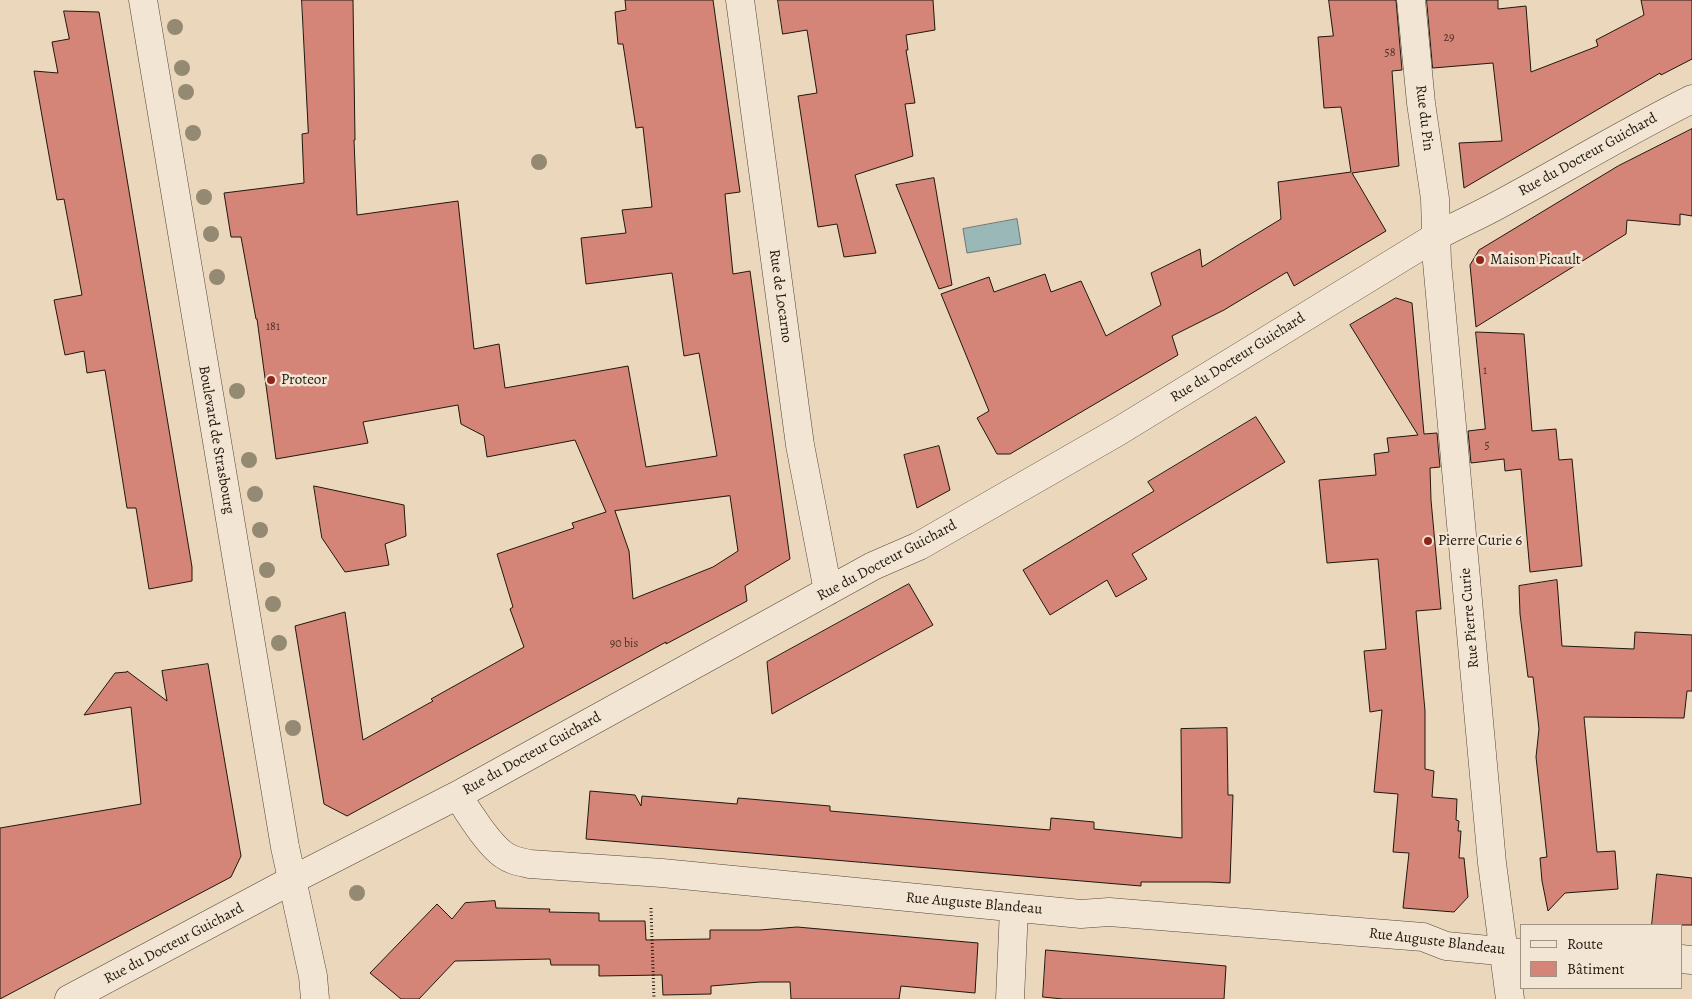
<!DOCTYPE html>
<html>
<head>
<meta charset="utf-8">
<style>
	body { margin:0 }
	#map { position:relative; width:1692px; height:999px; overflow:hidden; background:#ebd7bb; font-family:Alegreya,serif }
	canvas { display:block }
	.legend { position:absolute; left:1520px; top:924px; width:162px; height:65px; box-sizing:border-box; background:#f2e5d3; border:1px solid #9e9384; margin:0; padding:6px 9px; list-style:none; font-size:15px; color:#20170e }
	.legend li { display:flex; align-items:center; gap:10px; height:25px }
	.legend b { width:25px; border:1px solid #9e9384 }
</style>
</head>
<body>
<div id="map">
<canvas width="1692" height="999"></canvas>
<ul class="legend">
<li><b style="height:6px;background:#f2e5d3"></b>Route</li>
<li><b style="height:14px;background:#d48577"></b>Bâtiment</li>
</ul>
</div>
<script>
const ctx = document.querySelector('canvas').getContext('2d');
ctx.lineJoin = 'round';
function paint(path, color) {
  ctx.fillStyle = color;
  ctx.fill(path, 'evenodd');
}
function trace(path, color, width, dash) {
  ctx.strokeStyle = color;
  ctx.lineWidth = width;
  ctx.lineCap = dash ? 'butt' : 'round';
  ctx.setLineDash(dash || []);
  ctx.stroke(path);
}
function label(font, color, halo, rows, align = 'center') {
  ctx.font = font + ' Alegreya,serif';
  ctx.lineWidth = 5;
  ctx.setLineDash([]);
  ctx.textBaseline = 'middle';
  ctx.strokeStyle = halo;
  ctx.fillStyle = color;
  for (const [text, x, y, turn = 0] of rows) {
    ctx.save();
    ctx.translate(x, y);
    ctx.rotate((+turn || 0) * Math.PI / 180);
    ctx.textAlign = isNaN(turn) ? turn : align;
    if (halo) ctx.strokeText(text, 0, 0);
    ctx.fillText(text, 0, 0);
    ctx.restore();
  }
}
const water = new Path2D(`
	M1017 219 1021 244 967 253 963 229Z`);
paint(water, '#9ab8b7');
trace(water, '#697873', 1);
const building = new Path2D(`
	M302 0H353L355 140H354L357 215 458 201 474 349 499 344 505 388 628 366 646 467 717 456 699 353 684 356 672 273 586 284 581 238 626 233 622 210 652 207 643 127 636 128 623 44H618L615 12 626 10 625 0H713L740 192 725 194 733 274 750 271 790 559 745 586 747 601 666 644V642L347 816 324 804 295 626 345 612 363 740 433 701 431 699 524 647 510 609 513 607 497 554 574 528 572 523 606 512 575 440 487 457 484 436 461 424 458 405 363 422 368 443 276 459 257 319H256L241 237H231L224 193 304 183 302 134 308 133ZM730 496 738 551 713 567 633 599 629 551 615 511Z
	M778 0H933L935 30 906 35 908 50H906L915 103 905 104 913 156 855 175 876 253 844 257 837 224 818 227 798 96 817 93 807 30 783 34Z
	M1329 0H1396L1402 70 1392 71 1399 166 1352 173 1386 231 1294 286 1287 272 1224 310 1172 336 1178 355 1010 454H997L977 418 989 411 941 294 989 277 994 292 1045 274 1051 292 1081 281 1106 336 1161 305 1151 273 1200 249 1202 267 1281 219 1278 182 1351 172 1341 107 1324 108 1318 37 1333 36Z
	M1427 0H1498V9L1526 6 1531 72 1598 46 1596 40 1644 15 1641 0H1692V59L1661 75 1660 73 1464 188 1459 143 1502 141 1493 63 1433 68Z
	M64 11 99 12 192 567V581L149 589 136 508H127L105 370 87 373 84 351 65 355 54 300 82 295 64 199 57 200 34 71 58 73 52 42 69 39Z
	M1692 129V216L1680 214V225L1627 220 1626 234 1476 327 1470 265 1479 250 1618 166Z
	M934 178 952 285 939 289 896 185Z
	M1396 298 1412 303 1424 434 1437 433 1440 467 1430 468 1431 500 1441 609 1416 611 1425 711V769L1434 771 1432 797 1457 799 1456 820 1459 821 1458 831H1461L1459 858H1464L1468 897 1454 912 1403 908 1409 853 1393 852 1398 794 1374 792 1382 710 1370 712 1364 651 1386 649 1378 559 1327 563 1319 480 1376 475 1374 454 1389 452 1387 438 1418 435 1350 325Z
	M1476 332 1524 334 1532 431 1556 429 1559 460 1572 459 1582 566 1530 572 1521 469 1505 471 1504 459 1471 463 1468 431 1485 429Z
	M1256 417 1285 462 1132 554 1147 579 1116 597 1107 580 1050 615 1023 570 1154 491 1148 482Z
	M939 446 950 490 917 508 904 455Z
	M314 486 404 505 406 536 385 544 389 565 345 572 322 538Z
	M1557 580 1562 646 1634 649 1635 632 1692 635V691H1687L1684 718 1584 717 1597 852 1615 851 1618 889 1565 893 1548 911 1542 881 1540 858 1547 857 1536 757 1539 729 1533 677H1528L1520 614 1519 586Z
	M909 584 933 625 772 714 767 662Z
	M208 664 241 856 231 877 0 999V828L141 804 131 707 84 715 115 673 127 672V671L167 701 162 671Z
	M1227 728 1228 795H1233L1230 883 1209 882H1141V886L586 839 590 791 635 795 641 806 642 796 737 804 738 798 830 806V811L1050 830 1051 818 1094 822V829L1182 838 1181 729Z
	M1657 874 1692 878V925H1652Z
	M495 901 496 908 550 909 549 912 599 913V921H645L646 940 710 939V930H760L797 927 978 943 975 993 901 986 899 999H791L790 982H760L711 986V994L663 995 662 975 599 976V965H551L550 959 455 961 419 999H401L370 973 437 904 452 919 465 903Z
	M1046 950 1226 966 1224 999H1063L1043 997Z`);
paint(building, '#d48577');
trace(building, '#20170e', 1);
const minor = new Path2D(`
	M740 0 800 445 828 591
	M1411 0 1421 103 1435 199 1437 262 1492 863 1510 999
	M458 795C467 811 489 845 504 855 512 861 521 862 530 864L662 873 1081 914 1109 912 1423 937 1446 946 1521 953
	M1681 959 1692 960
	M69 999 292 880 458 795 873 566 919 546 1119 431 1437 236C1457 225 1478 216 1498 205 1563 170 1626 132 1692 99
	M1010 999 1014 909`);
const tertiary = new Path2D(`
	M143 0 285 847 313 976 315 999`);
trace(minor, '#534739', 29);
trace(tertiary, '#534739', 29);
trace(new Path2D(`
	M651 908 654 999`), '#20170e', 3, [1, 2.5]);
trace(minor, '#f2e5d3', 28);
trace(tertiary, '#f2e5d3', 28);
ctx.fillStyle = '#948972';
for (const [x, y] of [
	[175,27],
	[182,68],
	[186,92],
	[193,133],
	[539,162],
	[204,197],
	[211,234],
	[217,277],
	[237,391],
	[249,460],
	[255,494],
	[260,530],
	[267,570],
	[273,604],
	[279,643],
	[293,728],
	[357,893]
]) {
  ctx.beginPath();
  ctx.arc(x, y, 8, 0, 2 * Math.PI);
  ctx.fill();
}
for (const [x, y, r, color] of [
	[1480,260,5,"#8f2418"],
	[271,380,5,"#8f2418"],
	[1428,541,5,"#8f2418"]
]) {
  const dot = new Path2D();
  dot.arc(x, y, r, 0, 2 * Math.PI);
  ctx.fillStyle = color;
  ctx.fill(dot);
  trace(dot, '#f2e5d3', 2);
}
label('12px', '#4d3228', null, [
	["29",1449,38],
	["58",1390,53],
	["181",273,327],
	["1",1485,371],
	["5",1487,446],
	["90 bis",624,644]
]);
label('15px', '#20170e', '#f2e5d3', [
	["Rue du Pin",1424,118,83],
	["Rue du Docteur Guichard",1588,155,-29],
	["Rue de Locarno",780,296,82],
	["Rue du Docteur Guichard",1238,358,-32],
	["Boulevard de Strasbourg",216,440,80],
	["Rue du Docteur Guichard",887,561,-28],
	["Rue Pierre Curie",1470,618,-95],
	["Rue du Docteur Guichard",532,754,-29],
	["Rue Auguste Blandeau",974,904,5],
	["Rue Auguste Blandeau",1437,942,7],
	["Rue du Docteur Guichard",174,944,-28]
]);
label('15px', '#20170e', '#f2e5d3', [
	["Maison Picault",1490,260],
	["Proteor",281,380],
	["Pierre Curie 6",1438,541]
], 'left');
</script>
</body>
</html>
